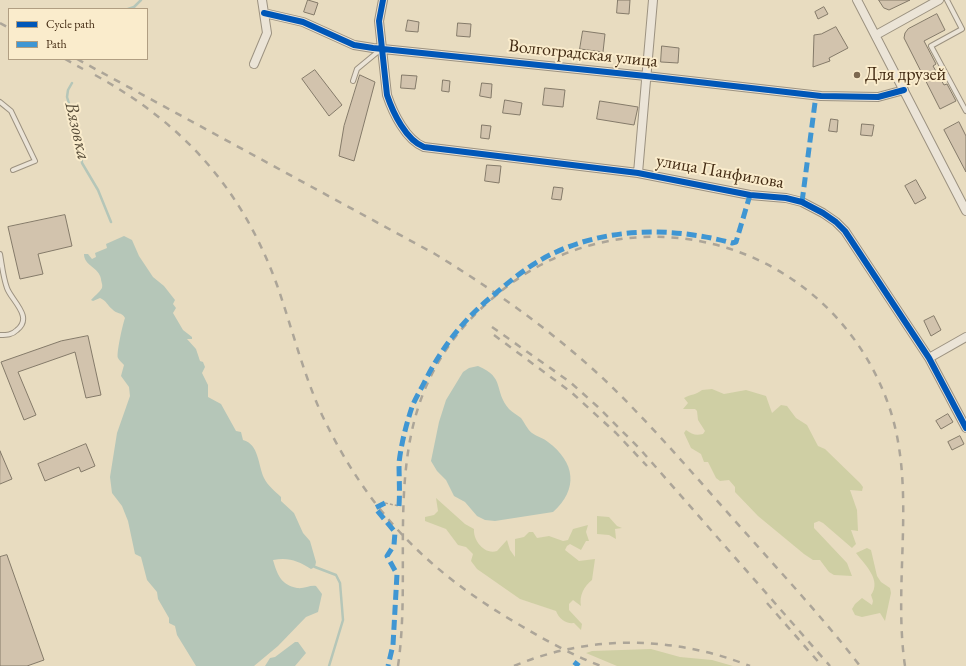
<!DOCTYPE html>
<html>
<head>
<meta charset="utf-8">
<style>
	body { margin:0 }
	#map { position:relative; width:966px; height:666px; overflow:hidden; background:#e8dcc0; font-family:"EB Garamond",serif }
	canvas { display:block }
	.legend { position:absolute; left:8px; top:8px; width:140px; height:52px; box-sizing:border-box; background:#faeccc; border:1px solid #b09e82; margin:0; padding:5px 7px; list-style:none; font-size:12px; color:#422a12 }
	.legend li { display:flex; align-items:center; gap:8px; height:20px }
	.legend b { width:20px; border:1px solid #b09e82 }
</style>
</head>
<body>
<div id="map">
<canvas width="966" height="666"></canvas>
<ul class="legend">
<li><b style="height:5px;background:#0057b8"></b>Cycle path</li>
<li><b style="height:5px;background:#3f96d3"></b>Path</li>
</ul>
</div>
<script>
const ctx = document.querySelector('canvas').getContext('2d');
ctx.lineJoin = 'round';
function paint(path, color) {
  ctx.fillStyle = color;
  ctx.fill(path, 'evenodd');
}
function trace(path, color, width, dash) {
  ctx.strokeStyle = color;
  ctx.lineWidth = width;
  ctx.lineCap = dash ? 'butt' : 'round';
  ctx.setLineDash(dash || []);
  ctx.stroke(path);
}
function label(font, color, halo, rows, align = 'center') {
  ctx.font = font + ' "EB Garamond",serif';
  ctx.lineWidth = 4;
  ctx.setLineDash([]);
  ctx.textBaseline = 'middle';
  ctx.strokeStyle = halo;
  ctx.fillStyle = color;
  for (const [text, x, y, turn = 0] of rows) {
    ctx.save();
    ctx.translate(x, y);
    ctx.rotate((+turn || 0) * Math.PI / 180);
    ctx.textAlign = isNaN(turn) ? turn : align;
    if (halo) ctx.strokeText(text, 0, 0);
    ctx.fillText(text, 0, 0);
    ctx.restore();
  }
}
paint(new Path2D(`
	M712 389 724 394 746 390 766 396 772 413 781 405 787 406 796 418 807 425 818 446 825 449 860 483 863 487 862 491 850 490 857 510 858 531 851 530 856 544 852 548 823 523 819 521 814 523V528L847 563 852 576 834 575 829 572 820 560H813L804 554 758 516 735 492V487L729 480 720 481 716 478 708 462H704L701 454 691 448 684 433 686 430C692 434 695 436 703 434L705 431 698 420 697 411 695 409H683L688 403 684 398C691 394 696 395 702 390Z
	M436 498 465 524 474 529C473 540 484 555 497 551L507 540 510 550 515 557V539L524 537 529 532H533L537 538 549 536 563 541 568 540 573 529 588 525 586 532 589 541H586L581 550 570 544 567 546 565 550 579 561 595 559 592 580C584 586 579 596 581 606L573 600 569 604V610L582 624 581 630 574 623C566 624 559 619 556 611L520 599 477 569 471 561 473 554 466 547 458 545 446 529 425 521V517L434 515 438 511Z
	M597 516 609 517 617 526 622 528 615 529 616 539 609 535 597 534Z
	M867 548 871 550 877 576 881 582 890 588 891 593 885 621 880 613 862 617 855 615 852 609 855 604 862 598 872 605 873 601 871 595C882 580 865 565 856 553Z
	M651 649 680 657 712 660 733 666H617L586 653 592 651Z`), '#cfcfa4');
paint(new Path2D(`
	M124 236 132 240 139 256 153 277 164 286 175 300 173 304 176 308 173 313 183 330 192 337V339H187L196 349 200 361 203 362 205 367 202 373 208 385V397L221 404 236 431 241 432 243 440C259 444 258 465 264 478 267 485 276 492 281 497V501L294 513 303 533 310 541 316 562 315 567 311 569C298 561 289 557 273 560 277 574 281 585 297 588 304 589 310 585 316 586L322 594 318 612 306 617 278 646 254 666H196L177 635 175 626 169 623V618L158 599 157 592 147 580 141 557 135 554 128 521 122 506 112 493 110 477 117 433 130 396 129 387 121 376 124 365C122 363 119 360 118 358 116 354 123 323 125 318 122 312 116 314 112 309 107 305 107 301 100 298L93 301 91 300C94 296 99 293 102 288 103 284 101 282 101 279 99 267 84 266 84 254H88L92 259 96 257 95 253 107 248 106 244Z
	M478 366C506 378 493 390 509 409 512 412 517 415 521 418 525 423 527 429 532 433 537 437 544 438 548 442 575 462 579 489 553 512L495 521 485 520 477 516 465 502 454 496 446 480 437 471 431 461 439 422 446 400 463 372 469 368Z
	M295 642H298L306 653 295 666H265L270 658 275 657Z`), '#b5c6b8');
trace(new Path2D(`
	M128 9 134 7 141 0
	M72 83 68 90 67 97 80 139 82 163 98 190 111 222
	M315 567 336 575 340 583 343 620 329 666`), '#b5c6b8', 2.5);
const building = new Path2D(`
	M308 0 318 3 314 15 304 12Z
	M618 0H630L629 14 617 13Z
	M879 0H910L889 10 884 8Z
	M824 7 828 14 818 19 815 12Z
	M937 14 945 30 924 41 936 64 933 66 944 85 947 84 956 101 940 109 904 38 905 33 908 29Z
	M408 20 419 22 418 32 406 31Z
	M458 23 471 24 470 37 457 36Z
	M836 27 848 48 829 58 830 61 813 67 814 35 821 34Z
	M583 31 605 34 603 52 580 49Z
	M662 46 679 48 678 63 661 62Z
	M315 70 342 105 329 116 302 79Z
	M360 75 375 82 354 161 339 156 344 126Z
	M402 75 417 76 415 89 401 88Z
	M443 80 450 81 449 92 442 91Z
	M482 83 492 84 491 98 480 96Z
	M545 88 565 90 563 107 543 105Z
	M505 100 522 103 520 115 503 113Z
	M600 101 638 107 634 125 597 119Z
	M831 119 838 120 837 132 829 131Z
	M959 122 966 136V172L944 130Z
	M862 124 874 125 872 136 861 135Z
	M482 125 491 126 489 139 481 138Z
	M487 165 501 166 499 183 485 181Z
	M916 180 926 198 915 204 905 186Z
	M554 187 563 188 561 200 552 199Z
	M65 215 72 246 38 254 43 274 20 279 8 227Z
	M934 316 941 330 931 336 924 321Z
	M88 336 101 395 86 398 75 352 18 372 36 415 24 420 1 362 61 341Z
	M948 414 953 422 941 429 936 421Z
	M960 436 964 444 952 450 948 442Z
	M86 444 95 466 81 472 79 467 45 481 38 464Z
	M0 451 12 479 0 484Z
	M7 555 44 660 27 666H0V557Z`);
paint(building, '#d2c3ad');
trace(building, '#847a69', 1);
const lane = new Path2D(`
	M947 0 962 29 931 46 966 111
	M353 81 357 69 380 50
	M0 102 11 111 35 161 13 170
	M0 254C2 265 3 277 7 288 11 300 34 317 17 330 12 335 7 335 0 335`);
const street = new Path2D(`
	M383 0 379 21 387 95C393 113 406 140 424 147L638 173 750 195 786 198 802 202 823 213 836 222 845 231 929 358 966 428
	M857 0 966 211
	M264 13 303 22 354 45 373 48 646 76 821 96 878 97 904 90
	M876 35 939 0
	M254 64 267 33 262 0
	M638 173 653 0
	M929 358 966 337`);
trace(lane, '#9c9280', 6);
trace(street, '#9c9280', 10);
trace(new Path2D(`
	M385 503 399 506`), '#aca598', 1.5, [3, 2]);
trace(lane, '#ebe4d7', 4);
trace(street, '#ebe4d7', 8);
trace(new Path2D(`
	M0 23 9 28
	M65 59 83 69
	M77 59 435 254C497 292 558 335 611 386 658 432 700 482 744 531 783 575 824 619 860 666
	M95 75C184 124 242 189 277 285 292 328 303 373 322 415 368 511 427 571 518 624 545 640 572 655 601 666
	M492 327 570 382 598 407 640 449 830 666
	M494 335 571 392 616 433 647 466
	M767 603 822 666
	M398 666C412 570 386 461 433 372 448 343 468 319 494 297 625 184 824 237 886 398 919 483 892 578 905 666
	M514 666C590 634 674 636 750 666`), '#aca598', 2.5, [7, 7]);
trace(new Path2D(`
	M802 202 816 95
	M385 503 375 508 395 532 394 545 387 556 397 574 393 645 388 666
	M399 506C400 491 399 478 399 463 401 445 406 425 412 407 415 399 420 391 424 383 441 349 461 322 490 298 510 281 530 264 554 253 609 227 674 227 732 243L736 242 750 195
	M574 662 579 666`), '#3f96d3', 5, [10, 5]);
trace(new Path2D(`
	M383 0 379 21 387 95C393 113 406 140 424 147L638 173 750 195 786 198 802 202 823 213 836 222 845 231 929 358 966 428
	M264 13 303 22 354 45 373 48 646 76 821 96 878 97 904 90`), '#0057b8', 6);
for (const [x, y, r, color] of [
	[857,75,4,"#7c684f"]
]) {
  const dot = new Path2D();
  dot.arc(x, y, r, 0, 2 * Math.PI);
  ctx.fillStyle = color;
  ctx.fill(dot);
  trace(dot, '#faeccc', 1.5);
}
label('18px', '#422a12', '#faeccc', [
	["Волгоградская улица",583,54,6],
	["улица Панфилова",720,172,10]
]);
label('18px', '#422a12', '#faeccc', [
	["Для друзей",865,75]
], 'left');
label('italic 19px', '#594e3a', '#faeccc', [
	["Вязовка",77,131,77]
]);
</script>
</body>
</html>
